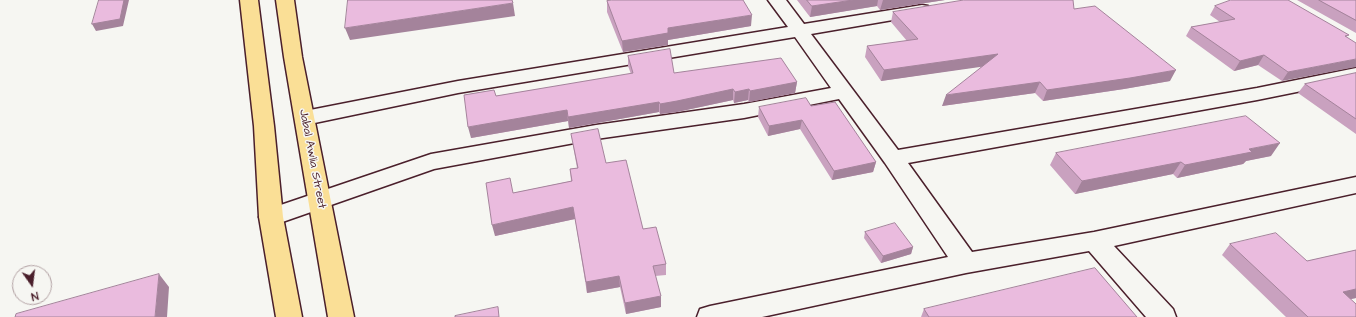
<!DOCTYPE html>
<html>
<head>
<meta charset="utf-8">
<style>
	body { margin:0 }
	#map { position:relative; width:1356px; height:317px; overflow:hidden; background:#f6f6f2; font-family:"Architects Daughter",sans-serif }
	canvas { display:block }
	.north { position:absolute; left:12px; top:265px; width:40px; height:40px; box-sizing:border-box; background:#f6f6f2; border:1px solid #b1a0a2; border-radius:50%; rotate:166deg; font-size:11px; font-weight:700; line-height:16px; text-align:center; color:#4a1f2b }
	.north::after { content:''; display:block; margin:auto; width:14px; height:18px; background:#4a1f2b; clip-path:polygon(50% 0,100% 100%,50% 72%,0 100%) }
</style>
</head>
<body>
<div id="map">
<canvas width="1356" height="317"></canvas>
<div class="north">N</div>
</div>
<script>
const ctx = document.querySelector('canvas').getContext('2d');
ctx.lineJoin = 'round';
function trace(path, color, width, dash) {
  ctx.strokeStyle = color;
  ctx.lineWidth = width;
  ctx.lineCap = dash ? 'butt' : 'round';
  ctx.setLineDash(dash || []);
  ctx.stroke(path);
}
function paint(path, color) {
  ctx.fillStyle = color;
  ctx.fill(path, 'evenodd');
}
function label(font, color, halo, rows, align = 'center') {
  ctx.font = font + ' "Architects Daughter",sans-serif';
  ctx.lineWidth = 3;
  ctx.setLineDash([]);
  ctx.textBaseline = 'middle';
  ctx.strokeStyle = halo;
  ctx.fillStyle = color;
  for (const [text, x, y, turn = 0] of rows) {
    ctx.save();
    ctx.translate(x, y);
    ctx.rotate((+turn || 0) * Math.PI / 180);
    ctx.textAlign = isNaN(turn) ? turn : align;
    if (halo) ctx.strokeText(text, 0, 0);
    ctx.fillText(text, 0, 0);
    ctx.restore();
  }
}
const minor = new Path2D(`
	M768 0H786L804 24 922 5 928 6 931 10 928 14 922 15 811 34 898 150 1257 88 1356 68V80L1257 100 908 163 972 252 1094 232 1356 177V193L1114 246 1173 309 1176 317H1146L1089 251 966 273 762 317H697L700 309 710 306 948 257 885 163 839 99 744 118 596 139 434 169 271 226 263 223 259 217 263 211 431 154 596 125 744 104 831 88 795 37 458 93 305 125 298 123 295 118 298 113 305 111 458 81 788 27Z`);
const major = new Path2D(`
	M240 0H258L274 126 283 217 302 317H276L259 217 254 126Z
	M276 0H294L302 57 354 317H328L284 57Z`);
trace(minor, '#4a1f2b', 3);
trace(major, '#4a1f2b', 3);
paint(minor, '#f6f6f2');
paint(major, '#fadf96');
paint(new Path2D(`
	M797 0H945L880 10 877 6 810 17Z
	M1297 0H1356V33Z
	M607 1 751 26 668 40V45L623 52 607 12Z
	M1215 6 1349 35 1282 81 1258 65 1234 71 1186 36 1191 27 1220 22 1210 15Z
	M1074 9 1170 81 1124 89 1043 101 1035 93 942 106 982 66 881 81 865 57 867 46 907 41 891 22 893 12Z
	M628 56 674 73 797 82 795 93 749 102 748 100 734 103 733 100 677 112 660 114 659 112 569 128 568 121 471 138 496 96 631 74 628 66Z
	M1356 73V134L1298 93 1305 84Z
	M811 106 876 162 873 172 832 180 800 129 768 136 758 117 759 107Z
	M571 134 606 163 643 229 666 264V275L655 276 661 307 626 314 620 287 587 293 575 219 495 236 513 193 571 181 570 169 577 168Z
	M1056 153 1271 156 1246 161 1243 164 1177 178 1173 174 1075 194 1050 165Z
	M865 232 913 247 911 254 881 263 864 238Z
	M1230 244 1307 261 1356 250V298L1350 299 1356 317H1286L1222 255Z
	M924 309 1137 317H921Z`), '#c9a1bf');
paint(new Path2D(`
	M124 0H129L123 26 96 31 92 24Z
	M853 0H878L877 6 810 17 812 6Z
	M883 0H945L880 10Z
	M513 3 515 16 350 40 345 28Z
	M752 15 751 26 668 40V45L623 52 622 41 668 28Z
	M998 54 994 65 881 81 884 70Z
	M1264 55 1258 65 1234 71 1240 61Z
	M1356 59V67L1282 81 1288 72Z
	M1176 70 1170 81 1124 89 1043 101 1047 90Z
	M797 82 795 93 749 102 750 91Z
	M1040 82 1035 93 942 106 946 95Z
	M733 89V100L677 112 660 114V104Z
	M749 89 748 100 734 103 735 92Z
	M659 102V112L569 128 568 117Z
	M567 110 568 121 471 138 468 127Z
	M802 120 800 129 768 136 769 126Z
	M1280 143 1271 156 1246 161 1243 164 1177 178 1185 165 1249 149Z
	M876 162 873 172 832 180 834 171Z
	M1181 162 1173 174 1075 194 1082 181Z
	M573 207 575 219 495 236 492 225Z
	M913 247 911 254 881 263 883 256Z
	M159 274 169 287 167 317H155Z
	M619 276 620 287 587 293 586 282Z
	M1356 289V298L1332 303 1343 292Z
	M661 296V307L626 314 625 303Z`), '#a4839b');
const building = new Path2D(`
	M99 0H124L120 19 92 24Z
	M348 0H512L513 3 345 28Z
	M612 0H743L752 15 668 28V33L622 41 607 1Z
	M807 0H853L812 6Z
	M964 0H1073L1074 9 1095 6 1176 70 1130 78 1047 90 1040 82 946 95 998 54 884 70 867 46 918 39 893 12Z
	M1231 0H1288L1349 35 1345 36 1356 43V59L1288 72 1264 55 1240 61 1191 27 1235 19 1215 6Z
	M1319 0H1356V20Z
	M670 49 674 73 781 58 797 82 750 91 749 89 735 92 733 89 677 101 660 104 659 102 568 117 567 110 468 127 464 95 494 90 496 96 633 73 628 56Z
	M1356 73V119L1305 84Z
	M806 98 811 106 835 102 876 162 834 171 802 120 769 126 759 107Z
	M1246 116 1280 143 1249 149 1252 152 1185 165 1181 162 1082 181 1056 153Z
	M598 129 606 163 626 160 643 229 656 227 666 264 653 266 661 296 625 303 619 276 586 282 573 207 492 225 486 183 510 178 513 193 572 181 570 169 578 168 571 134Z
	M895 223 913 247 883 256 865 232Z
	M1276 233 1307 261 1356 250V289L1343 292 1356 304V317H1308L1230 244Z
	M1095 268 1137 317H929L924 309Z
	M159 274 155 317H15L16 314Z
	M498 307 499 317H455V316Z`);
paint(building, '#eabbde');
trace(building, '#a4839b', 1);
label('12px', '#4a1f2b', '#f6f6f2', [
	["Jabal Awlia Street",312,159,79]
]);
</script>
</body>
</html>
